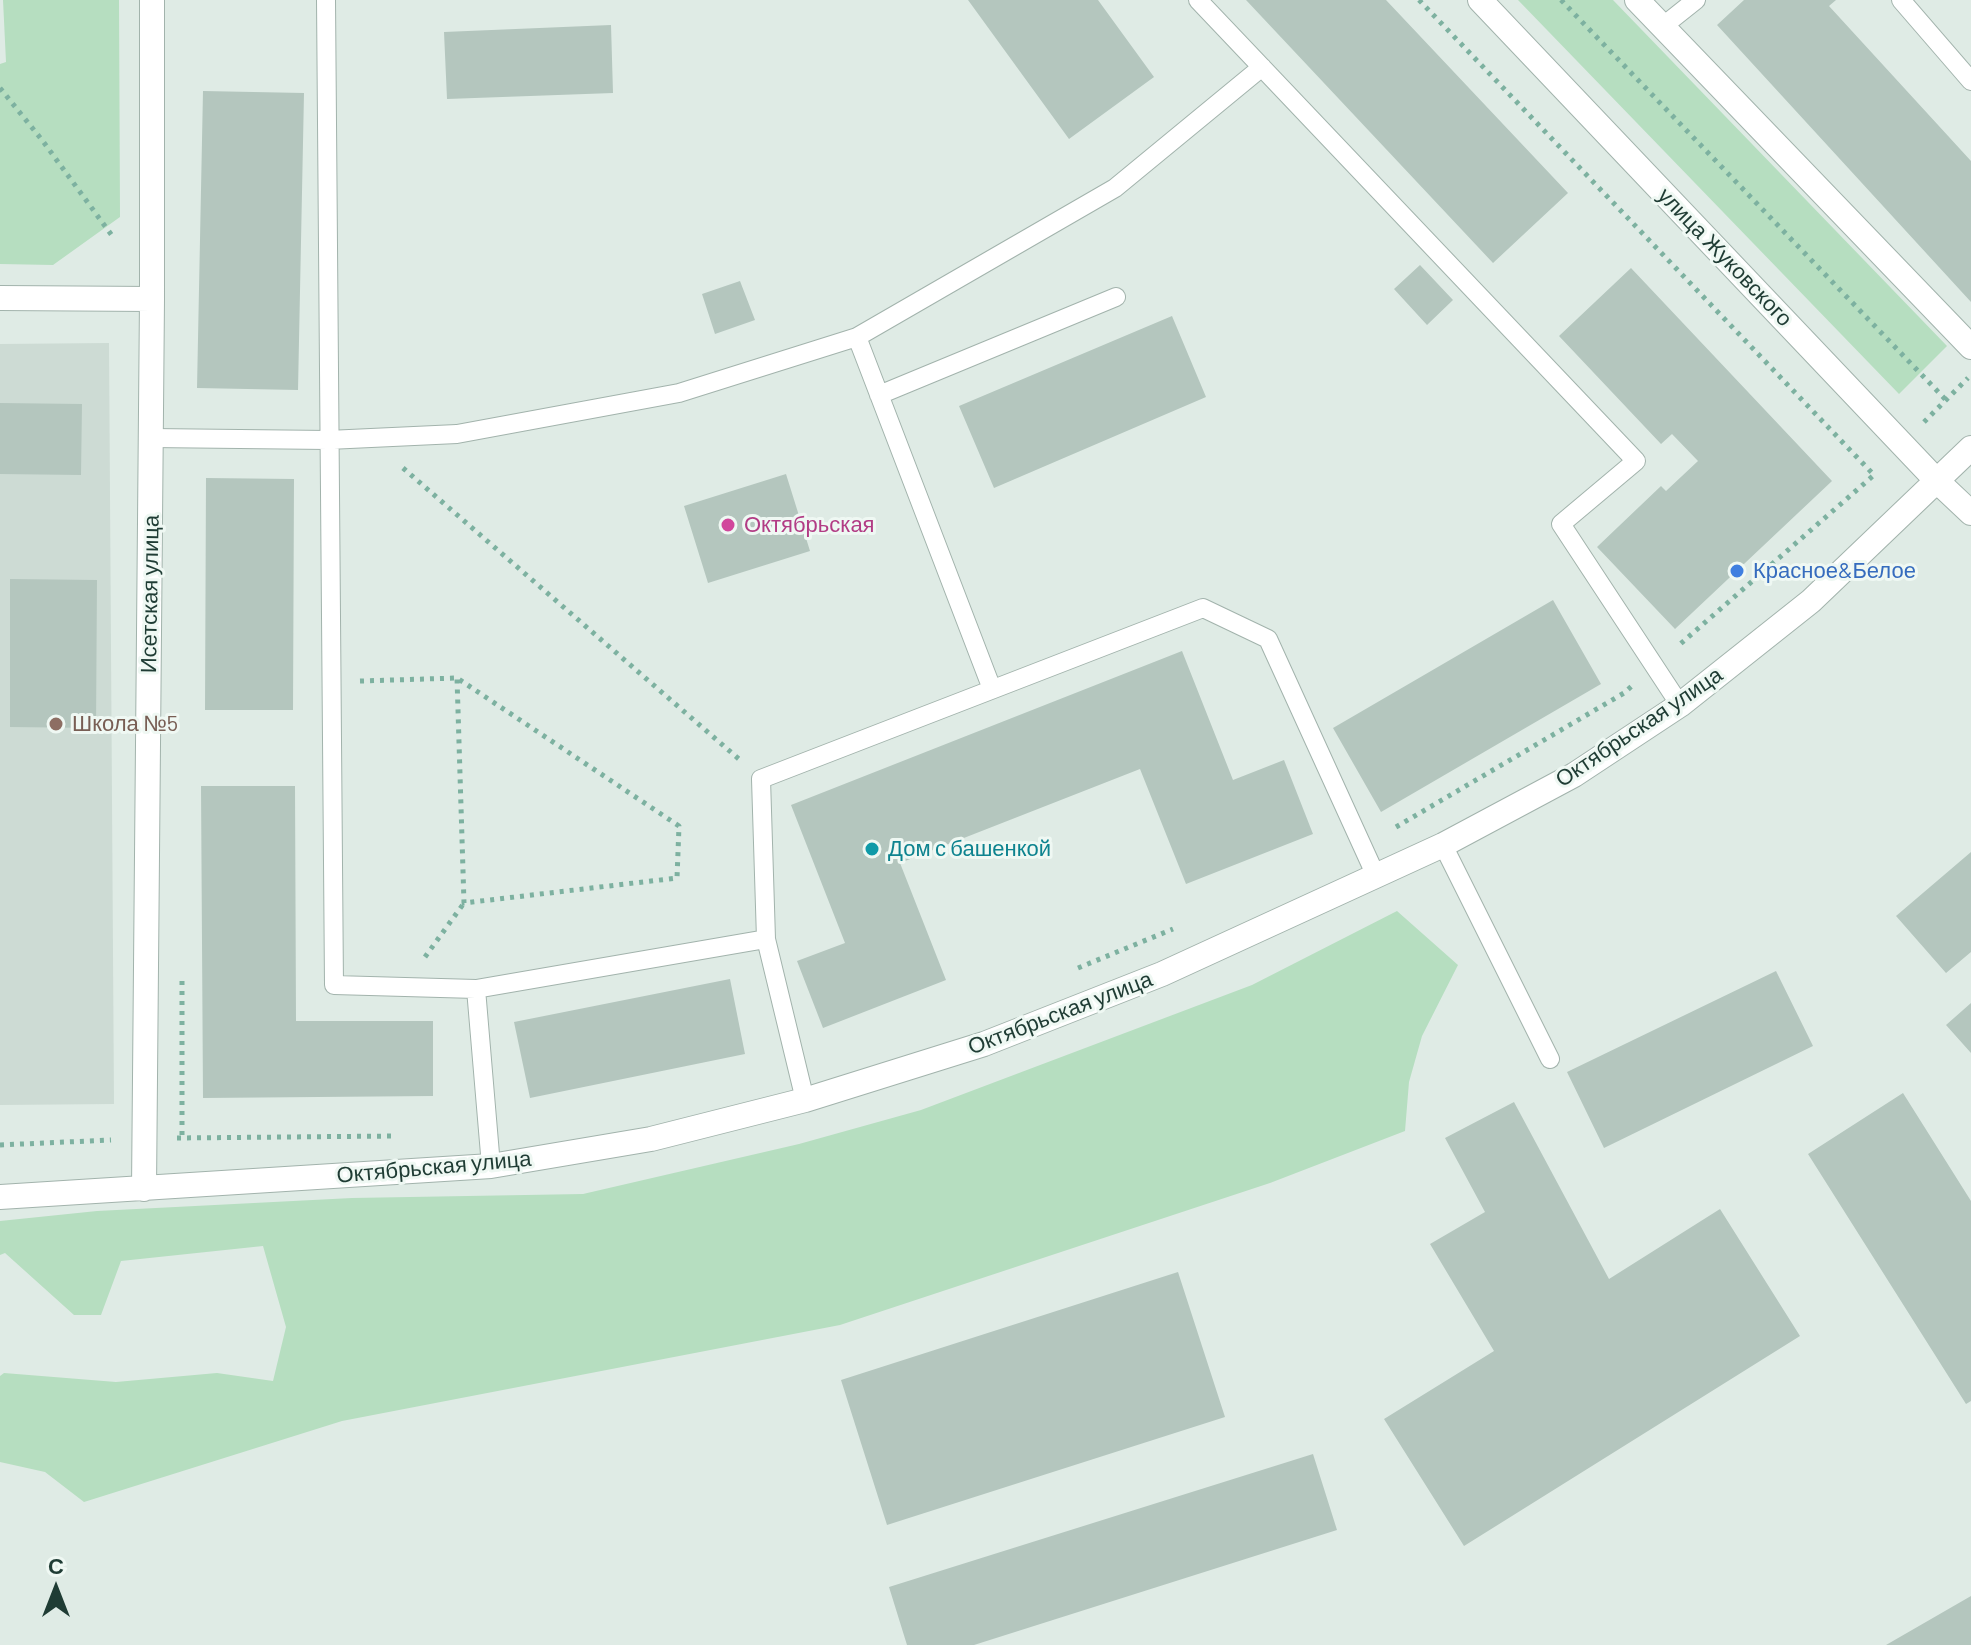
<!DOCTYPE html>
<html>
<head>
<meta charset="utf-8">
<style>
	body { margin:0 }
	#map { position:relative; width:1971px; height:1645px; overflow:hidden; background:#dfebe5; font-family:Barlow,sans-serif }
	canvas { display:block }
	.north { position:absolute; left:16px; top:1549px; width:80px; height:80px; -webkit-text-stroke:6px #eff8f3; paint-order:stroke; rotate:0deg; font-size:22px; font-weight:700; line-height:32px; text-align:center; color:#1f3c34 }
	.north::after { content:''; display:block; margin:auto; width:28px; height:36px; background:#1f3c34; clip-path:polygon(50% 0,100% 100%,50% 72%,0 100%) }
</style>
</head>
<body>
<div id="map">
<canvas width="1971" height="1645"></canvas>
<div class="north">С</div>
</div>
<script>
const ctx = document.querySelector('canvas').getContext('2d');
ctx.lineJoin = 'round';
function paint(path, color) {
  ctx.fillStyle = color;
  ctx.fill(path, 'evenodd');
}
function trace(path, color, width, dash) {
  ctx.strokeStyle = color;
  ctx.lineWidth = width;
  ctx.lineCap = dash ? 'butt' : 'round';
  ctx.setLineDash(dash || []);
  ctx.stroke(path);
}
function label(font, color, halo, rows, align = 'center') {
  ctx.font = font + ' Barlow,sans-serif';
  ctx.lineWidth = 6;
  ctx.setLineDash([]);
  ctx.textBaseline = 'middle';
  ctx.strokeStyle = halo;
  ctx.fillStyle = color;
  for (const [text, x, y, turn = 0] of rows) {
    ctx.save();
    ctx.translate(x, y);
    ctx.rotate((+turn || 0) * Math.PI / 180);
    ctx.textAlign = isNaN(turn) ? turn : align;
    if (halo) ctx.strokeText(text, 0, 0);
    ctx.fillText(text, 0, 0);
    ctx.restore();
  }
}
paint(new Path2D(`
	M109 343 114 1104 0 1105V344Z`), '#cddbd4');
paint(new Path2D(`
	M3 0H119L120 217 53 265 0 264V64L6 62Z
	M1518 0H1613L1947 346 1899 394Z
	M1397 911 1458 965 1422 1036 1409 1082 1405 1131 1270 1183 840 1325 342 1421 84 1502 45 1472 0 1462V1376L4 1373 116 1382 217 1373 273 1381 286 1327 263 1246 121 1261 101 1315H74L5 1253 0 1255V1221L97 1211 352 1198 583 1194 799 1144 921 1110 1252 985Z`), '#b6dec0');
paint(new Path2D(`
	M968 0H1098L1154 77 1069 139Z
	M1246 0H1386L1568 193 1493 263Z
	M1744 0H1836L1829 6 1971 161V302L1717 25Z
	M611 25 613 93 447 99 444 32Z
	M203 91 304 93 298 390 197 388Z
	M1420 265 1453 300 1427 325 1394 289Z
	M1631 268 1832 481 1675 629 1597 547 1661 486 1666 491 1698 461 1672 434 1661 444 1559 336Z
	M740 281 755 320 715 334 702 294Z
	M1172 316 1206 397 994 488 959 406Z
	M0 403 82 404 81 475 0 474Z
	M786 474 810 551 708 583 684 506Z
	M206 478 294 479 293 710H205Z
	M10 579 97 580 96 728 10 727Z
	M1553 600 1601 684 1381 812 1333 728Z
	M1182 651 1233 780 1284 760 1313 834 1186 884 1140 769 900 863 946 980 823 1028 797 961 845 943 791 805Z
	M201 786H295L296 1021H433V1096L203 1098Z
	M1971 852V952L1946 973 1896 916Z
	M1776 971 1813 1046 1604 1148 1567 1072Z
	M730 979 745 1054 530 1098 514 1022Z
	M1971 1003V1053L1946 1025Z
	M1903 1093 1971 1201V1401L1966 1404 1808 1154Z
	M1514 1102 1609 1279 1720 1209 1800 1336 1464 1546 1384 1419 1494 1351 1430 1244 1485 1212 1445 1138Z
	M1178 1272 1225 1417 887 1525 841 1380Z
	M1313 1454 1337 1530 974 1645H907L889 1587Z
	M1971 1596V1645H1886Z`), '#b4c6be');
const lane = new Path2D(`
	M326 0 334 985 476 989 766 939 761 779 1203 608 1268 639 1376 876
	M1198 0 1636 461 1561 524 1680 705
	M1901 0 1971 81
	M1662 27 1696 0
	M857 337 992 689
	M879 395 1116 297
	M151 438 328 440 457 434 679 393 857 337 1115 188 1262 67
	M1443 845 1550 1059
	M766 939 805 1100
	M476 989 491 1166`);
const street = new Path2D(`
	M1480 0 1937 481 1971 513
	M1637 0 1971 347
	M0 298 152 299
	M144 1189 152 299V0
	M0 1197 491 1166 651 1139 805 1100 984 1044 1162 974 1443 845 1574 775 1680 705 1811 601 1971 448`);
trace(lane, '#a2b3ac', 20);
trace(street, '#a2b3ac', 26);
trace(new Path2D(`
	M1419 0 1874 475 1678 646
	M1561 0 1946 400
	M0 88 42 140 113 237
	M1924 422 1968 378
	M403 468 740 760
	M360 681 457 678 679 826 677 878 464 903 457 678
	M1396 827 1624 693 1634 684
	M425 957 464 903
	M1078 968 1173 929
	M182 981V1138
	M177 1138 395 1136
	M0 1145 111 1140`), '#7db1a0', 5, [4, 6]);
trace(lane, '#fff', 18);
trace(street, '#fff', 24);
for (const [x, y, r, color] of [
	[728,525,8,"#d1479c"],
	[1737,571,8,"#3f7fe0"],
	[56,724,8,"#8d6e63"],
	[872,849,8,"#0f9aa8"]
]) {
  const dot = new Path2D();
  dot.arc(x, y, r, 0, 2 * Math.PI);
  ctx.fillStyle = color;
  ctx.fill(dot);
  trace(dot, '#eff8f3', 3);
}
label('22px', '#1f3c34', '#eff8f3', [
	["улица Жуковского",1725,257,46],
	["Исетская улица",150,594,-89],
	["Октябрьская улица",1639,727,-34],
	["Октябрьская улица",1060,1013,-21],
	["Октябрьская улица",434,1167,-5]
]);
label('22px', '#b23c85', '#eff8f3', [
	["Октябрьская",744,525]
], 'left');
label('22px', '#366cbe', '#eff8f3', [
	["Красное&Белое",1753,571]
], 'left');
label('22px', '#785e54', '#eff8f3', [
	["Школа №5",72,724]
], 'left');
label('22px', '#0d838f', '#eff8f3', [
	["Дом с башенкой",888,849]
], 'left');
</script>
</body>
</html>
